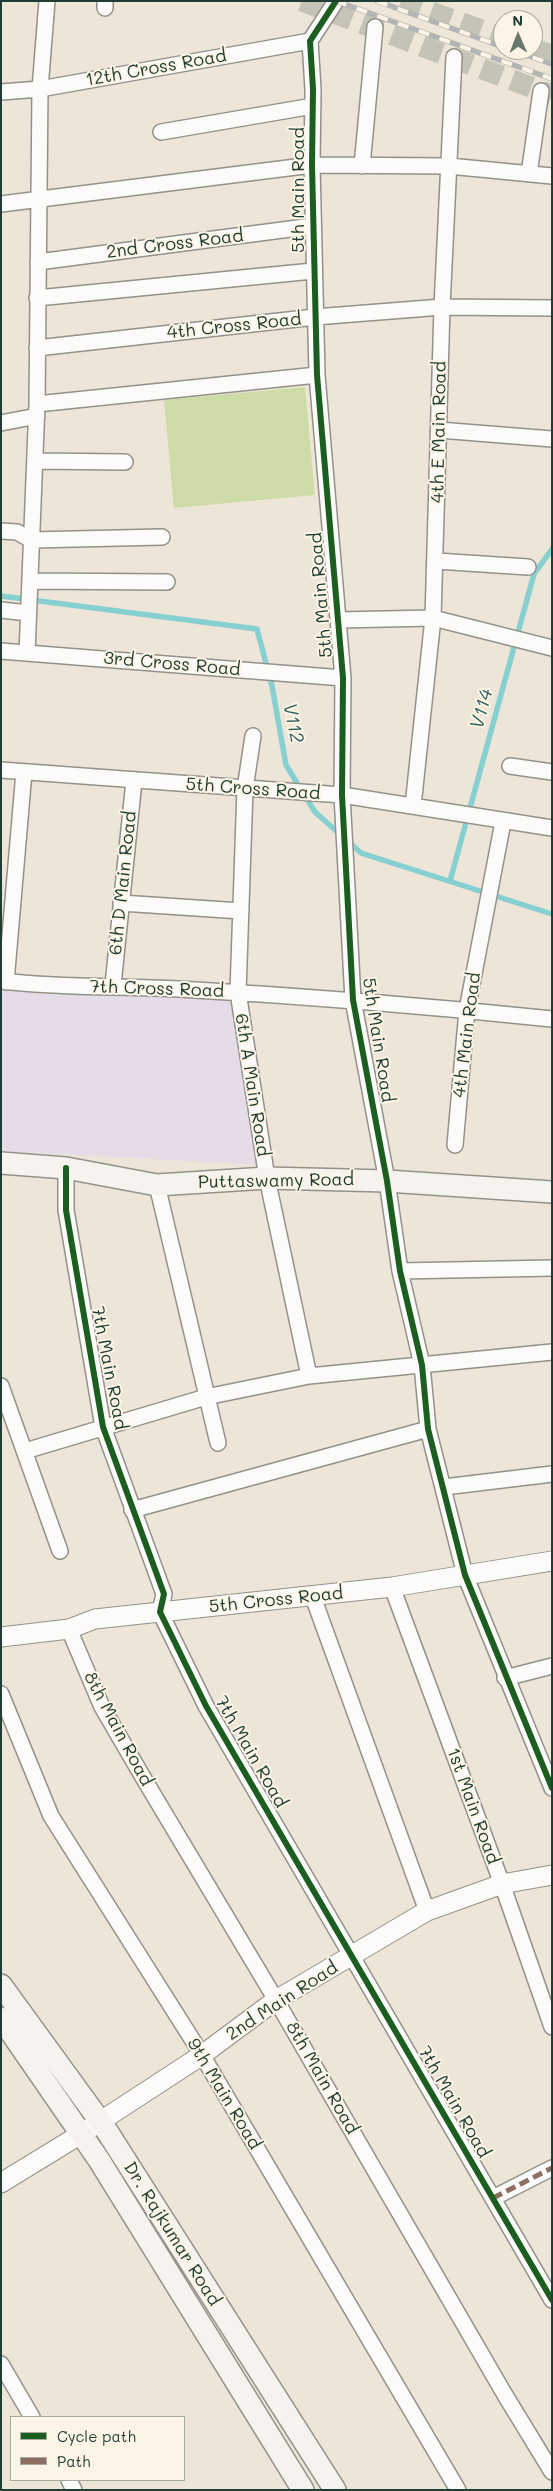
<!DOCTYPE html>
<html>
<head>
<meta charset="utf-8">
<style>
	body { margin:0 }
	#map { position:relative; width:553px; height:2491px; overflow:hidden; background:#ede5d7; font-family:Mali,sans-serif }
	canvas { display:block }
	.frame { position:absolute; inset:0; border:2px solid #1f3d34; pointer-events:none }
	.legend { position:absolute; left:10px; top:2416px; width:175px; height:65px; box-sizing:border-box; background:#fcf5e5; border:1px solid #a4ab9e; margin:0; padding:6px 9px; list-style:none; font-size:15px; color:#1f3d34 }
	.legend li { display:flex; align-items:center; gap:10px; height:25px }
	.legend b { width:25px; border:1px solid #a4ab9e }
	.north { position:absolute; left:493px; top:10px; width:50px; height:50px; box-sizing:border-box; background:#fcf5e5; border:1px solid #a4ab9e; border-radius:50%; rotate:359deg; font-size:14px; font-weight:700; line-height:20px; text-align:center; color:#1f3d34 }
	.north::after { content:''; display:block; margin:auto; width:18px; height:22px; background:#67786d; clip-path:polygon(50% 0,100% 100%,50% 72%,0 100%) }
</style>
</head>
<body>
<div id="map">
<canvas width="553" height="2491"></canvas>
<div class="frame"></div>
<ul class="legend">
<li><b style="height:6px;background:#1b5e20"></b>Cycle path</li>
<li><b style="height:6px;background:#8d6e63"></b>Path</li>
</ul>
<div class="north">N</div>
</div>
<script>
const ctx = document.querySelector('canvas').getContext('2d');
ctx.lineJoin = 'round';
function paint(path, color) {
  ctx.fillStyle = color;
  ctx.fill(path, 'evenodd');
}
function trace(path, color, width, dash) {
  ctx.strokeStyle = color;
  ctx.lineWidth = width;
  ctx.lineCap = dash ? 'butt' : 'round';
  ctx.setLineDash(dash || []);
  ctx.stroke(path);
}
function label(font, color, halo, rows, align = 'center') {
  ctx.font = font + ' Mali,sans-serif';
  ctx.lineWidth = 4;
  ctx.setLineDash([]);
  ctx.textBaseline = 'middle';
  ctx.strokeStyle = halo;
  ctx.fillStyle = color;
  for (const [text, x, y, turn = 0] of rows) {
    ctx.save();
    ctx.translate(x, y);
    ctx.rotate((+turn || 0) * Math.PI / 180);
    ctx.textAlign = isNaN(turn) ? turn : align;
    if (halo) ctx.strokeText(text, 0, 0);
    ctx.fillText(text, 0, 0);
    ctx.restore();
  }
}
paint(new Path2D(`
	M1 985 234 996 262 1165 1 1151Z`), '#e5dce8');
paint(new Path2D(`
	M305 387 315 495 174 508 164 400Z`), '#cddca6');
trace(new Path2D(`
	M1 596 257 629 272 686 286 765 315 812 361 853 552 914
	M450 881 534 574 552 549`), '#86d0d1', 5.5);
trace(new Path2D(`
	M302 1 552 95
	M401 1 503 38
	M533 49 552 55`), '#c4c3b6', 21, [21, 11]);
const minor = new Path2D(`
	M336 1 310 41 313 89 312 165 317 375 343 678 342 795 353 1000 387 1181 400 1271 422 1365 428 1429 465 1575 552 1788
	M105 8V1
	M1 92 40 89 310 41
	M161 132 313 106
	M362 166 375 27
	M529 174 541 91
	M1 204 312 165 449 166 552 176
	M38 262 313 226
	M37 298 313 271
	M37 348 315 317 442 307 552 308
	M37 404 317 375
	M1 423 37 416
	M439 430 552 439
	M35 461 125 462
	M1 531 17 532 31 540 162 537
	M436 561 528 567
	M30 581 167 582
	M1 610 28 613
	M338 620 433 618 552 648
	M1 651 343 678
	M27 653 37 404 40 89 47 1
	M253 736 245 789 238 992 267 1178 309 1376
	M510 766 552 772
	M1 770 342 795 552 828
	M413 806 433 618 442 307 454 57
	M121 903 241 911
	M1 981C60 988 119 986 179 989 303 996 428 1006 552 1019
	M6 982 24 772
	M113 985 134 781
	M455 1145 467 1010 503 822
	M66 1168V1210L103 1427 164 1594 160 1612 206 1706 552 2300
	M157 1185 218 1443
	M400 1271 552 1268
	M1 1386 60 1551
	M25 1451 206 1397 309 1376 552 1352
	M444 1487 552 1474
	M132 1510 428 1429
	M392 1587 502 1884 552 2027
	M313 1597 427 1911
	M69 1629 102 1707 144 1779 276 2000 505 2395 552 2472
	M505 1678 552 1666
	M1 1694 51 1816 202 2055 458 2490
	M493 2198 552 2168
	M1 2364 32 2417
	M69 2480 74 2490`);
const tertiary = new Path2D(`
	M1 1637 69 1629 95 1619 392 1587 552 1561
	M1 2183 81 2134 202 2055 276 2000 427 1911 502 1884 552 1875`);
const secondary = new Path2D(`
	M1 1163 66 1168 157 1185 267 1178 387 1181 552 1192
	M1 1985 105 2128 335 2490
	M1 2018 99 2160 303 2490`);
trace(minor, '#92928a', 18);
trace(tertiary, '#92928a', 21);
trace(secondary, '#92928a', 24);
trace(minor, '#fcfbf9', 15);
trace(tertiary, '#fcfbf9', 19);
trace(secondary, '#f6f3ee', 21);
const rail = new Path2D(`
	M336 1 552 79
	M377 1 503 47
	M512 50 552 64`);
trace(rail, '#b3b5b2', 5.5);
trace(rail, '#fcf5e5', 4, [11]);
trace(new Path2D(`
	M493 2198 552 2168`), '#8d6e63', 5, [10, 5]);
trace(new Path2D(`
	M336 1 310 41 313 89 312 165 317 375 343 678 342 795 353 1000 387 1181 400 1271 422 1365 428 1429 465 1575 552 1788
	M66 1168V1210L103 1427 164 1594 160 1612 206 1706 552 2300`), '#1b5e20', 6);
label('18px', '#1f3d34', '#fcf5e5', [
	["12th Cross Road",156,68,-10],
	["5th Main Road",298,190,-90],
	["2nd Cross Road",175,244,-7],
	["4th Cross Road",234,326,-6],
	["4th E Main Road",439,432,-89],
	["5th Main Road",321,595,-95],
	["3rd Cross Road",172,664,5],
	["5th Cross Road",253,789,4],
	["6th D Main Road",123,883,-84],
	["7th Cross Road",157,989,2],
	["4th Main Road",467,1035,-83],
	["5th Main Road",378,1040,81],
	["6th A Main Road",252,1085,81],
	["Puttaswamy Road",276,1181,-1],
	["7th Main Road",109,1368,79],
	["5th Cross Road",276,1600,-6],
	["8th Main Road",118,1729,62],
	["7th Main Road",251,1752,60],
	["1st Main Road",473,1806,70],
	["2nd Main Road",282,2001,-33],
	["8th Main Road",322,2078,60],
	["9th Main Road",224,2094,59],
	["7th Main Road",454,2102,60],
	["Dr. Rajkumar Road",172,2234,58]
]);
label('italic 19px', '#2e605a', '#fcf5e5', [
	["V114",482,709,-75],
	["V112",293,723,78]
]);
</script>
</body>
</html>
